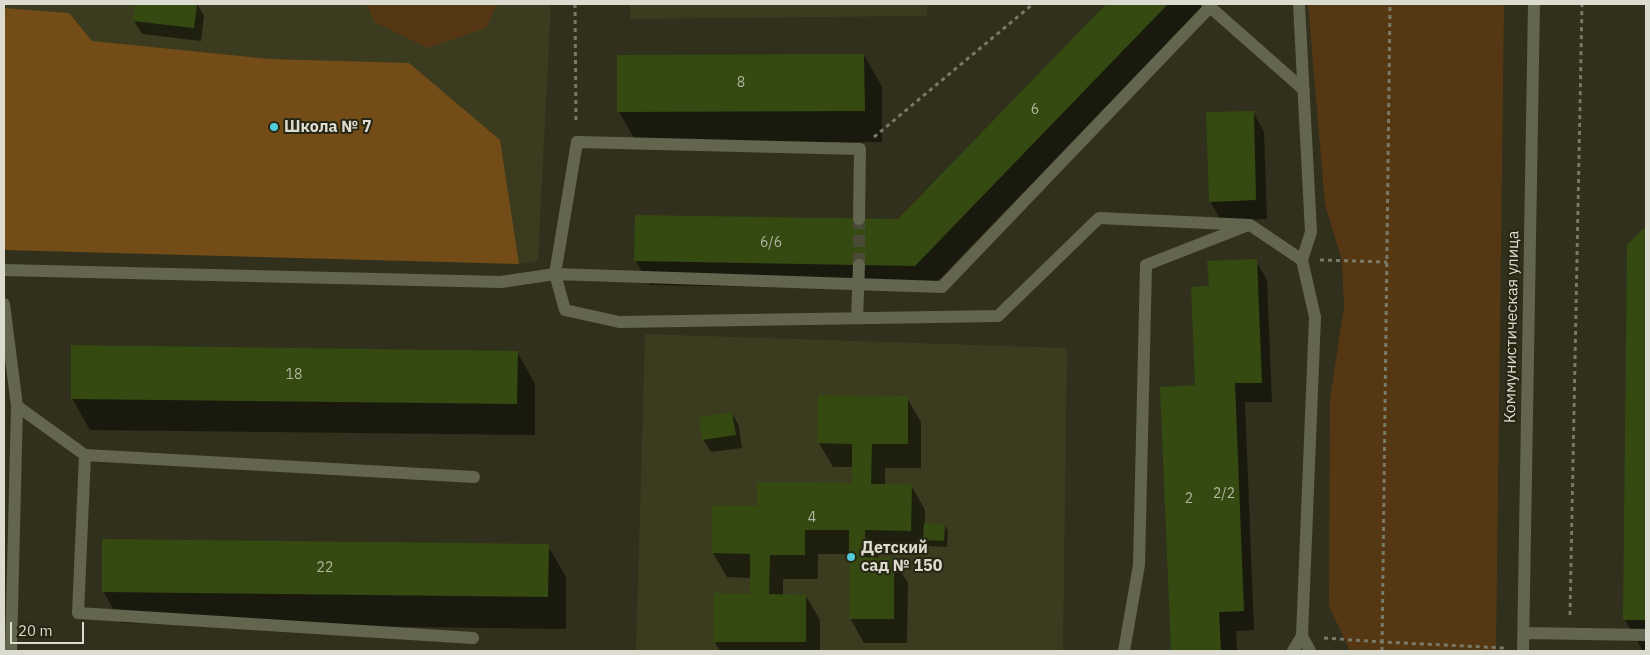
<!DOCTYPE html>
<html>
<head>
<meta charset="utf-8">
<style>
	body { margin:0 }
	#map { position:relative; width:1650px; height:655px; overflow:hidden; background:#30301c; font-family:"IBM Plex Sans",sans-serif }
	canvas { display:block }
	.frame { position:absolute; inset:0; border:5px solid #dbdbcf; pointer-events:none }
	.scale { position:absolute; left:10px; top:622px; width:74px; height:22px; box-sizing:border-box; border:2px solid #dbdbcf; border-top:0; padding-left:6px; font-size:15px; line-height:18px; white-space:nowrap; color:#dbdbcf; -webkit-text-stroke:4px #262612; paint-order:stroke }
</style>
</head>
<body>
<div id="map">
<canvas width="1650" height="655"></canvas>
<div class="frame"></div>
<div class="scale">20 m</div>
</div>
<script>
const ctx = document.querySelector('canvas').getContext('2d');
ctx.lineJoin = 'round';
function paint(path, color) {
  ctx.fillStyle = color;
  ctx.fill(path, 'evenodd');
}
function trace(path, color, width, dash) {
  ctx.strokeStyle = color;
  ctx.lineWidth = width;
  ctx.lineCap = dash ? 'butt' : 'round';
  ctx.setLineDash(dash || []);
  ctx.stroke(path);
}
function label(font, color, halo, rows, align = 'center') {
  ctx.font = font + ' "IBM Plex Sans",sans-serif';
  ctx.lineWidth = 4;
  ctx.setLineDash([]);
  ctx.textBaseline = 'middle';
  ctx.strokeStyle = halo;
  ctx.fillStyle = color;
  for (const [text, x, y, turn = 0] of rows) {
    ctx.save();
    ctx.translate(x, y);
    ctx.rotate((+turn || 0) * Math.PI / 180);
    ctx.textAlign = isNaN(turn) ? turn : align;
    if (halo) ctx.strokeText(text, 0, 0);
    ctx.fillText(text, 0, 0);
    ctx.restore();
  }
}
paint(new Path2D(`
	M4 4H551L538 261 519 264 4 250Z
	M630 4H927V16L630 19Z
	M645 334 1067 348 1063 651H636Z`), '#3a3b1f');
paint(new Path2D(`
	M367 4H497L486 28 428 48 374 22Z
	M1308 4H1504L1496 651H1350L1329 606 1330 399 1344 307 1342 261 1325 204Z`), '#553813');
paint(new Path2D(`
	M4 8 69 13 92 41 270 59 409 63 500 140 519 264 4 250Z`), '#734c17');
paint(new Path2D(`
	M136 4H197L204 16 201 41 142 34 134 21Z
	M1108 4H1205L929 290 650 285 636 261 899 221Z
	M864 55 882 87V142L637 143 619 112Z
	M1253 112 1264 132 1267 219 1221 221 1210 201Z
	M1646 228V651H1643L1625 620 1628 246Z
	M1256 261 1267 280 1272 402H1245L1254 630 1236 631 1237 651H1172L1161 388 1197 387 1210 287Z
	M517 352 535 384V435L90 430 72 398Z
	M907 398 921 422V468H885V485H911L925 510V524L945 525 948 532 947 547 928 546 925 540V555L878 554V559H893L908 583 907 643H864L850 618V554H818V579H783V596H806L820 620V651H720L714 641 751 595V578L727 577 713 553 758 507 853 485V467H833L819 443Z
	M732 413 739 426 742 448 711 452 703 439Z
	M548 546 566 577V629L121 623 103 591Z`), '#0007');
paint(new Path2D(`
	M135 4H197L194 28 133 21Z
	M1106 4H1168L915 266 634 261 635 215 898 219Z
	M864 54 865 111 617 112V55Z
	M1254 111 1256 200 1209 202 1206 112Z
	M1646 226V620H1623L1627 245Z
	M1257 259 1262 383H1235L1244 611 1219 612 1221 651H1171L1160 387 1195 385 1191 287 1209 286 1207 261Z
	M71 345 518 351 517 404 71 399Z
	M818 395 908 396V444H872L871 484H912L911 531 865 530V557L894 558V619H849V530H805V555H770L769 594 806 595V642H713L714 593 750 594V554L712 553V505L757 506V482L852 483V444L817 443Z
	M732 412 736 435 702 440 699 417Z
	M924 523 945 524 944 541 923 540Z
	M102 539 549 544 548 597 102 592Z`), '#344a11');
trace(new Path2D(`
	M859 265V219`), '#4a4a37', 12, [12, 6]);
trace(new Path2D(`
	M575 4 576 123
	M874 137 1033 4
	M1320 260 1387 262
	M1570 615 1582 4
	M1324 638 1382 642 1505 648
	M1382 651 1390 4`), '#797969', 3, [4, 4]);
trace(new Path2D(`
	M1299 4 1311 232 1302 260 1315 317 1302 636 1310 651
	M1210 7 1304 90
	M859 219 860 149 577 142 555 274 565 310 619 322 998 316 1099 218 1250 225 1302 260
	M4 270 501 282 555 274 942 287 1210 7 1207 4
	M4 304 17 406 11 651
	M857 318 859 265
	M17 406 85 455 474 477
	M85 455 78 613 473 638
	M1524 633 1646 635
	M1124 651 1139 565 1146 265 1246 226
	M1293 651 1302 636
	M1523 651 1534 4`), '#64654f', 12);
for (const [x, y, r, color] of [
	[274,127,5,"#52cbda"],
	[851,557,5,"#52cbda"]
]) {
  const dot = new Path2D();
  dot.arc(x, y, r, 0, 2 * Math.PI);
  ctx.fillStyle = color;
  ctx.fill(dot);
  trace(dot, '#262612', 2);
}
label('14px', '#b1b7a0', null, [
	["8",741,83],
	["6",1035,110],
	["6/6",771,243],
	["18",294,375],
	["2/2",1224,494],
	["2",1189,499],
	["4",812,518],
	["22",325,568]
]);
label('bold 16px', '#dbdbcf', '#262612', [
	["Школа № 7",284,127],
	["Детский",861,548],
	["сад № 150",861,566]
], 'left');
label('16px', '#dbdbcf', '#262612', [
	["Коммунистическая улица",1512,327,-89]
]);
</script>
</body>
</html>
